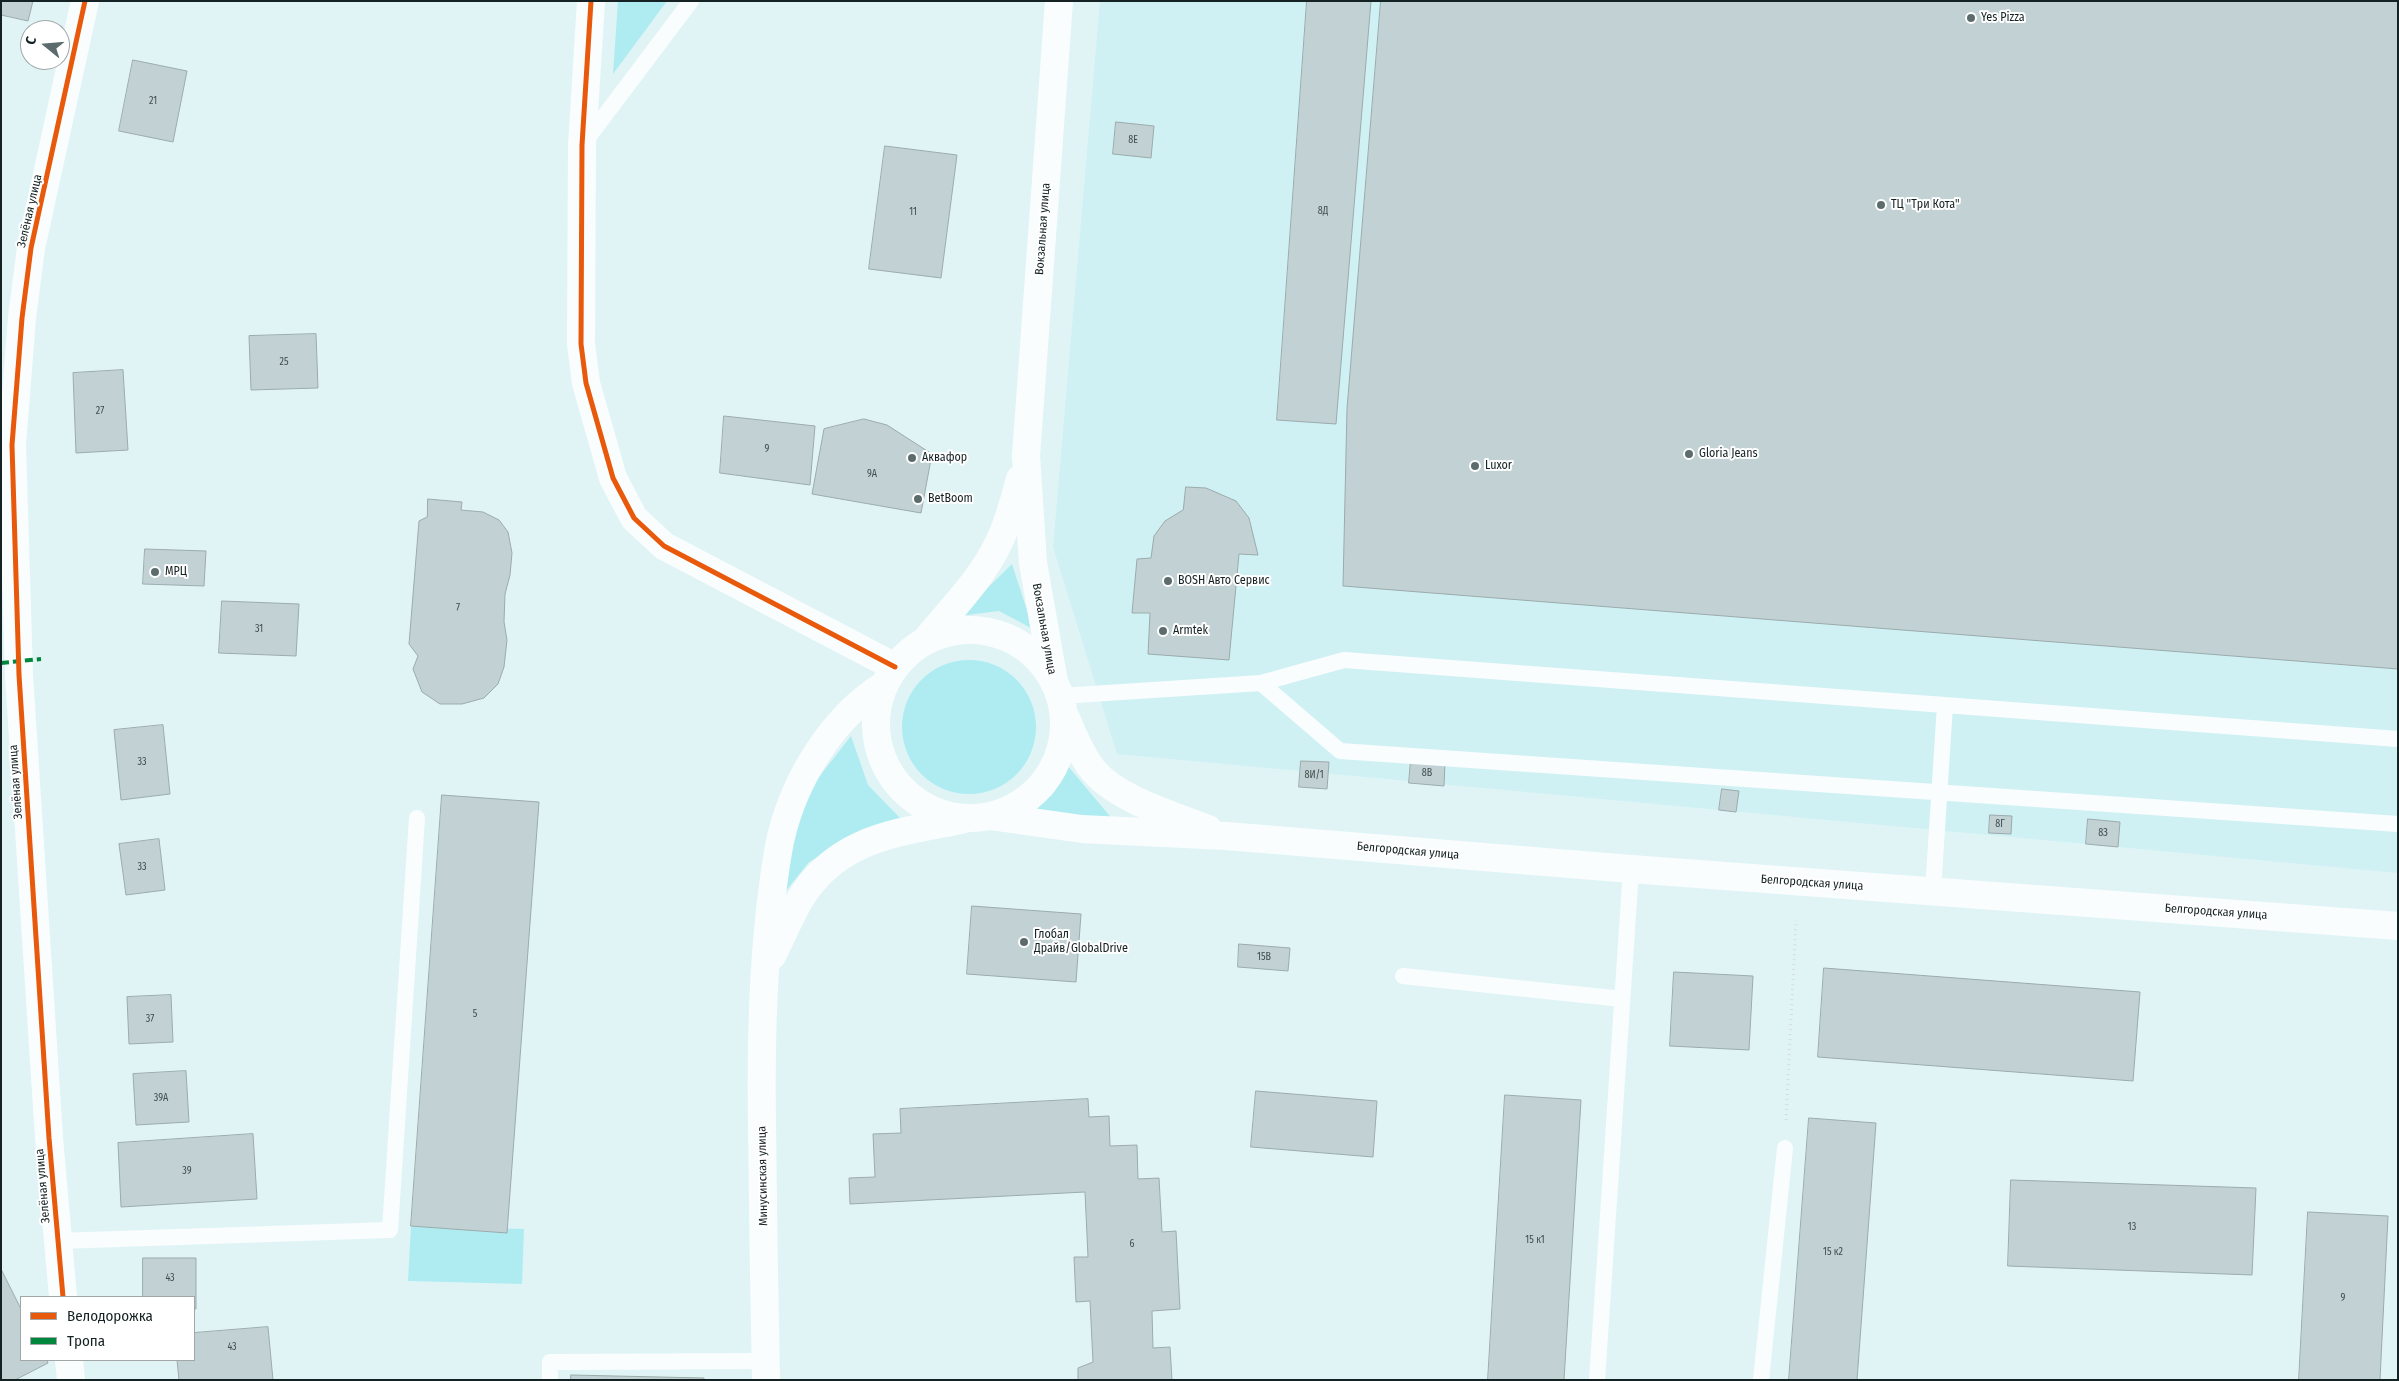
<!DOCTYPE html>
<html>
<head>
<meta charset="utf-8">
<style>
	body { margin:0 }
	#map { position:relative; width:2399px; height:1381px; overflow:hidden; background:#e0f4f6; font-family:"Fira Sans Condensed",sans-serif }
	canvas { display:block }
	.frame { position:absolute; inset:0; border:2px solid #152223; pointer-events:none }
	.legend { position:absolute; left:20px; top:1296px; width:175px; height:65px; box-sizing:border-box; background:#fff; border:1px solid #a1a7a7; margin:0; padding:6px 9px; list-style:none; font-size:15px; color:#152223 }
	.legend li { display:flex; align-items:center; gap:10px; height:25px }
	.legend b { width:25px; border:1px solid #a1a7a7 }
	.north { position:absolute; left:20px; top:20px; width:50px; height:50px; box-sizing:border-box; background:#fff; border:1px solid #a1a7a7; border-radius:50%; rotate:287deg; font-size:14px; font-weight:700; line-height:20px; text-align:center; color:#152223 }
	.north::after { content:''; display:block; margin:auto; width:18px; height:22px; background:#5c6c6d; clip-path:polygon(50% 0,100% 100%,50% 72%,0 100%) }
</style>
</head>
<body>
<div id="map">
<canvas width="2399" height="1381"></canvas>
<div class="frame"></div>
<ul class="legend">
<li><b style="height:6px;background:#e8590c"></b>Велодорожка</li>
<li><b style="height:6px;background:#00873e"></b>Тропа</li>
</ul>
<div class="north">С</div>
</div>
<script>
const ctx = document.querySelector('canvas').getContext('2d');
ctx.lineJoin = 'round';
function paint(path, color) {
  ctx.fillStyle = color;
  ctx.fill(path, 'evenodd');
}
function trace(path, color, width, dash) {
  ctx.strokeStyle = color;
  ctx.lineWidth = width;
  ctx.lineCap = dash ? 'butt' : 'round';
  ctx.setLineDash(dash || []);
  ctx.stroke(path);
}
function label(font, color, halo, rows, align = 'center') {
  ctx.font = font + ' "Fira Sans Condensed",sans-serif';
  ctx.lineWidth = 4;
  ctx.setLineDash([]);
  ctx.textBaseline = 'middle';
  ctx.strokeStyle = halo;
  ctx.fillStyle = color;
  for (const [text, x, y, turn = 0] of rows) {
    ctx.save();
    ctx.translate(x, y);
    ctx.rotate((+turn || 0) * Math.PI / 180);
    ctx.textAlign = isNaN(turn) ? turn : align;
    if (halo) ctx.strokeText(text, 0, 0);
    ctx.fillText(text, 0, 0);
    ctx.restore();
  }
}
paint(new Path2D(`
	M1100 1H2398V873L1117 754 1053 547Z`), '#cff1f4');
paint(new Path2D(`
	M618 1H667L613 74Z
	M1012 564 1033 629 999 611 959 616Z
	M902 727a67 67 0 1 1 134 0a67 67 0 1 1-134 0Z
	M851 736 868 785 902 820 863 832 809 862 781 897 786 851 811 787Z
	M1067 765 1114 821 1022 815 1052 795Z
	M411 1226 524 1229 522 1284 408 1281Z`), '#aeecf1');
const building = new Path2D(`
	M1 1H33L28 21 1 15Z
	M1307 1H1371L1336 424 1277 420Z
	M1381 1H2398V669L1343 586 1347 409Z
	M133 60 187 71 173 142 119 131Z
	M1116 122 1154 126 1151 158 1113 154Z
	M885 146 957 155 941 278 869 269Z
	M316 334 318 388 251 390 249 336Z
	M123 370 128 450 76 453 73 373Z
	M724 416 815 426 810 485 720 473Z
	M864 419 887 425 932 454 921 513 812 494 824 429Z
	M1186 487 1206 488 1236 501 1249 518 1258 555 1239 554 1229 660 1148 654 1150 613H1132L1137 559 1151 558 1154 536 1165 521 1183 510Z
	M428 499 462 502 461 510 483 512 499 520 508 532 512 553 510 575 505 594 504 622 507 640 504 667 498 684 484 698 462 704H440L422 692 413 669 418 656 409 644 419 521 427 517Z
	M145 549 206 551 204 586 143 584Z
	M222 601 299 604 296 656 219 653Z
	M163 725 170 794 121 800 114 730Z
	M1411 760 1445 762 1444 786 1409 783Z
	M1301 761 1329 762 1327 789 1299 787Z
	M1722 789 1739 791 1736 812 1719 810Z
	M442 795 539 802 507 1233 411 1226Z
	M1990 815 2012 816 2011 834 1989 833Z
	M2088 819 2120 822 2118 847 2086 844Z
	M159 839 165 890 126 895 119 844Z
	M972 906 1081 914 1076 982 967 974Z
	M1239 944 1290 948 1288 971 1238 967Z
	M1824 968 2140 992 2133 1081 1818 1057Z
	M1674 972 1753 976 1749 1050 1670 1046Z
	M171 995 173 1042 129 1044 127 997Z
	M186 1071 189 1122 136 1125 133 1074Z
	M1256 1091 1377 1101 1373 1157 1251 1147Z
	M1505 1095 1581 1100 1564 1380H1488Z
	M1088 1099 1089 1117 1109 1116 1110 1146 1137 1145 1138 1179 1159 1178 1162 1232 1176 1231 1180 1309 1152 1311 1153 1348 1170 1347 1172 1380H1078V1368L1093 1362 1090 1301 1076 1302 1074 1257H1088L1085 1192 850 1204 849 1178 875 1177 873 1134 901 1133 900 1109Z
	M1809 1118 1876 1123 1857 1380H1789Z
	M253 1134 257 1199 121 1207 118 1143Z
	M2011 1180 2256 1188 2252 1275 2008 1266Z
	M2308 1212 2388 1216 2380 1380H2299Z
	M143 1258H196V1309H194V1297H143Z
	M1 1269 21 1309V1360H47L48 1363 15 1380H1Z
	M268 1327 273 1380H179L177 1360H194V1333Z
	M571 1375 704 1378V1380H571Z`);
paint(building, '#c2d1d3');
trace(building, '#9cabac', 1);
trace(new Path2D(`
	M1786 1120 1796 920`), '#d6dcdc', 3, [1, 4]);
trace(new Path2D(`
	M584 143 691 1
	M1261 683 1344 660 2398 739
	M1060 696 1261 683 1340 751 2398 824
	M1933 891 1945 705
	M1403 976 1622 999
	M58 1241 390 1230 417 818
	M550 1380V1362L765 1361
	M1597 1380 1631 869
	M1761 1380 1785 1148`), '#fafdfe', 16);
trace(new Path2D(`
	M591 1 582 145 581 344 586 383 613 478 634 518 664 546 895 667`), '#fafdfe', 28);
trace(new Path2D(`
	M63 1297 49 1138 19 675 12 445 22 318 31 248 85 1
	M69 1360 71 1380`), '#fafdfe', 28);
trace(new Path2D(`
	M876 724a94 94 0 1 1 188 0a94 94 0 1 1-188 0Z
	M926 640C951 609 982 579 999 542 1009 522 1014 500 1020 479
	M1054 682 1033 563 1026 456 1059 1
	M1065 716C1073 734 1080 754 1093 770 1118 800 1173 815 1208 829
	M990 816 1082 829 1226 836 1631 869 2398 926
	M772 956C781 938 789 919 799 901 836 838 896 833 961 820
	M766 1380C764 1294 763 1209 762 1123 761 1055 762 988 769 920 772 892 775 864 781 837 795 778 833 717 884 685`), '#fafdfe', 28);
trace(new Path2D(`
	M1 663 41 659`), '#00873e', 4, [8, 4]);
trace(new Path2D(`
	M591 1 582 145 581 344 586 383 613 478 634 518 664 546 895 667
	M63 1297 49 1138 19 675 12 445 22 318 31 248 85 1`), '#e8590c', 5);
for (const [x, y, r, color] of [
	[1971,18,5,"#5c6c6d"],
	[1881,205,5,"#5c6c6d"],
	[1689,454,5,"#5c6c6d"],
	[912,458,5,"#5c6c6d"],
	[1475,466,5,"#5c6c6d"],
	[918,499,5,"#5c6c6d"],
	[155,572,5,"#5c6c6d"],
	[1168,581,5,"#5c6c6d"],
	[1163,631,5,"#5c6c6d"],
	[1024,942,5,"#5c6c6d"]
]) {
  const dot = new Path2D();
  dot.arc(x, y, r, 0, 2 * Math.PI);
  ctx.fillStyle = color;
  ctx.fill(dot);
  trace(dot, '#fff', 2);
}
label('10px', '#404e4f', null, [
	["21",153,101],
	["8Е",1133,140],
	["8Д",1323,211],
	["11",913,212],
	["25",284,362],
	["27",100,411],
	["9",767,449],
	["9А",872,474],
	["7",458,608],
	["31",259,629],
	["33",142,762],
	["8В",1427,773],
	["8И/1",1314,775],
	["8Г",2000,824],
	["8З",2103,833],
	["33",142,867],
	["15В",1264,957],
	["5",475,1014],
	["37",150,1019],
	["39А",161,1098],
	["39",187,1171],
	["13",2132,1227],
	["15 к1",1535,1240],
	["6",1132,1244],
	["15 к2",1833,1252],
	["43",170,1278],
	["9",2343,1298],
	["43",232,1347]
]);
label('12px', '#152223', '#fff', [
	["Yes Pizza",1981,18],
	["ТЦ \"Три Кота\"",1891,205],
	["Gloria Jeans",1699,454],
	["Аквафор",922,458],
	["Luxor",1485,466],
	["BetBoom",928,499],
	["МРЦ",165,572],
	["BOSH Авто Сервис",1178,581],
	["Armtek",1173,631],
	["Глобал",1034,935],
	["Драйв/GlobalDrive",1034,949]
], 'left');
label('12px', '#152223', '#fff', [
	["Зелёная улица",30,211,-77],
	["Вокзальная улица",1043,229,-86],
	["Вокзальная улица",1044,629,80],
	["Зелёная улица",16,782,-94],
	["Белгородская улица",1408,851,5],
	["Белгородская улица",1812,883,4],
	["Белгородская улица",2216,912,4],
	["Минусинская улица",763,1176,-91],
	["Зелёная улица",43,1186,-95]
]);
</script>
</body>
</html>
